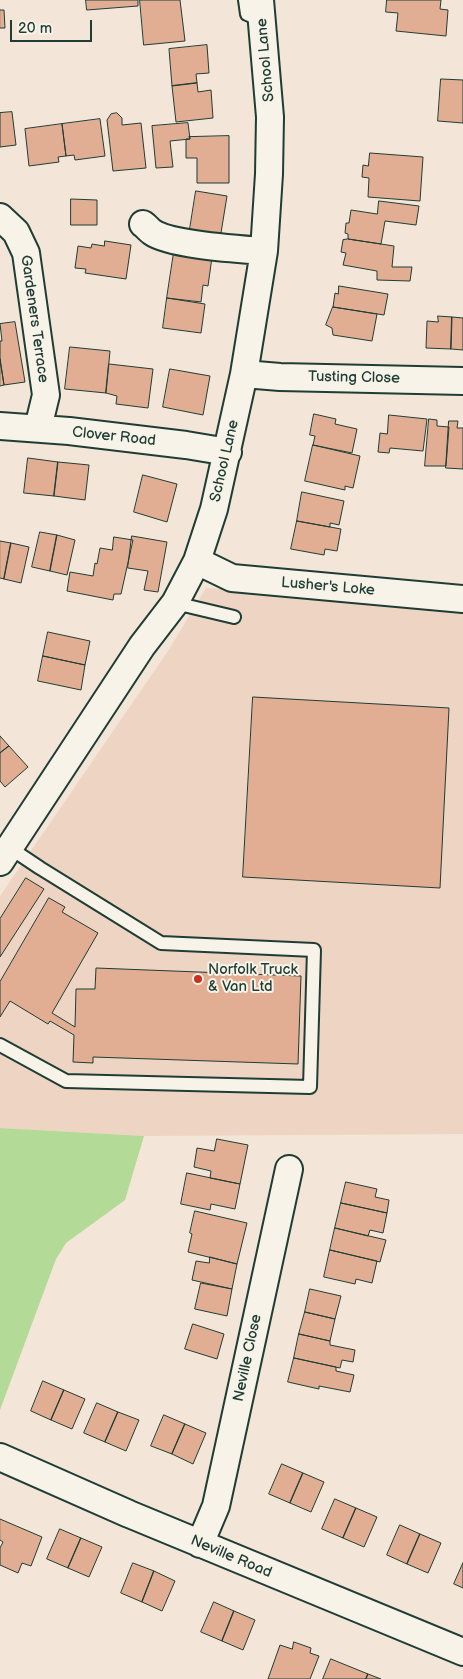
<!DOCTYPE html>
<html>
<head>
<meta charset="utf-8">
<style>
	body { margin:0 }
	#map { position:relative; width:463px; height:1679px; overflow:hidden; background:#f3e5d7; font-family:"Balsamiq Sans",sans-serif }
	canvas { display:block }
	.scale { position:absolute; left:10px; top:20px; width:82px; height:22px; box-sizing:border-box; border:2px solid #1f3d34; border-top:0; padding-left:6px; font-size:15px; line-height:18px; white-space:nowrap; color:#1f3d34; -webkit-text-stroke:4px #f7f3e8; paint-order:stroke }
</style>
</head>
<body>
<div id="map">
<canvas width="463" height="1679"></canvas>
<div class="scale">20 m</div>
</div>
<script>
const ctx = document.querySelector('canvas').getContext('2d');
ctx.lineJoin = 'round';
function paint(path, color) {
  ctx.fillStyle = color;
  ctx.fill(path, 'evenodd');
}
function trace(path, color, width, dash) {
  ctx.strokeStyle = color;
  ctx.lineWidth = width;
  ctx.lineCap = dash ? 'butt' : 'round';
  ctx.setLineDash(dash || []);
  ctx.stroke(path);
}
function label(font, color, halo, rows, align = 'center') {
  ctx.font = font + ' "Balsamiq Sans",sans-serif';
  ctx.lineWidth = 4;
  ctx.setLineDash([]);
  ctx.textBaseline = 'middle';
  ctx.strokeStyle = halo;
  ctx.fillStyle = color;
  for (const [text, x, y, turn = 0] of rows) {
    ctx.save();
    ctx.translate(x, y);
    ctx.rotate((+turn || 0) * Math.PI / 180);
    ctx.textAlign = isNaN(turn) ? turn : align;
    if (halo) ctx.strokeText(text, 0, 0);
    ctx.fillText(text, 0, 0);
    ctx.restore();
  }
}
paint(new Path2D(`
	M206 588 463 608V1134L144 1136 0 1128V896L168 651Z`), '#eed4c3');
paint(new Path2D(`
	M0 1128 144 1136 125 1200 66 1243 56 1259 0 1410Z`), '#b3da96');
const building = new Path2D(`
	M86 0H138V6L87 10Z
	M140 0H180L185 41 144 45Z
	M387 0H441L440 9 448 10 446 36 396 31 398 13 386 12Z
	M0 10H4L5 28H0Z
	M207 45 209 73 196 74 197 83 172 86 169 49Z
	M441 79 463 80V123L438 121Z
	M197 83 198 92 211 90 213 118 176 122 172 86Z
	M12 112 16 145 0 147V113Z
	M117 113 122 118V125L141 123 146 168 113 171 107 120 111 114Z
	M100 119 105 156 75 160 74 155 66 156 62 124Z
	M188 123 190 139 170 141 173 167 156 168 152 126Z
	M62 124 66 156 58 157 59 162 29 166 25 129Z
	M229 136V183H197V158H186V139H190L189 137Z
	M370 153 423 157 420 201 368 197 369 178 362 177 363 165 368 166Z
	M196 191 227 196 220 239 189 235Z
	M71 199 97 200V225H71Z
	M379 201 419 206 416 225 385 221 381 244 348 239V234L345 233 346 223H349L351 210 377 214Z
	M348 239 394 246 392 267H412L410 281 377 280V271L343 265 346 253 341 252 343 240Z
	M105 241 131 245 126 279 85 273 86 269 75 268 78 246 91 248 92 244 104 246Z
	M174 252 212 257 208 286 203 285 201 302 167 298Z
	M339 286 388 294 384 315 333 307 335 293 338 294Z
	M167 298 205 304 201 333 163 328Z
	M333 307 377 314 372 341 333 335 332 328 326 325Z
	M438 316 452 317 451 349 426 348 427 321 438 322Z
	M452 317 463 318V350L451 349Z
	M15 322 25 382 4 385 0 359V341H2L0 324Z
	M70 347 110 351 106 393 65 389Z
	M0 359 4 385 0 386Z
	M109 364 153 369 148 408 116 404 117 396 106 393Z
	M170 369 210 376 203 415 163 407Z
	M314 414 336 419 335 424 357 429 352 453 313 445 315 436 310 435Z
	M389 415 427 419 423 451 390 448 389 453 378 452 380 433 387 434Z
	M429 419 437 420V426L449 427 446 466H425Z
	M449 421H458L457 428H463V469L446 468Z
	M313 445 360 456 353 488 345 486V490L305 481Z
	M28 458 58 462 54 496 24 493Z
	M58 462 89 465 85 500 54 496Z
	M143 475 177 484 167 522 134 512Z
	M302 492 344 501 339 525 330 523V527L297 521Z
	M297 521 341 529 337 551 325 549 324 555 291 549Z
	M40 532 57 535 50 571 32 567Z
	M57 535 75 540 67 575 50 571Z
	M132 536 167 542 158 592 144 590 148 571 128 568Z
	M114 537 133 540 121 594H114L113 600 67 591 70 572 93 576 95 563 97 564 100 548 112 550Z
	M0 541 11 543 4 579 0 578Z
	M11 543 29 547 21 583 4 579Z
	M48 632 90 641 85 665 43 656Z
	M43 656 85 665 81 690 38 681Z
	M253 697 449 708 440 888 243 877Z
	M0 736 9 746 0 753Z
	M9 746 28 767 5 787 0 781V753Z
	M26 878 44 889 0 957V919Z
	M49 898 65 907 62 912 98 933 52 1013 75 1027 76 989H95L96 968 301 976 298 1064 93 1057V1063L73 1062 74 1035 50 1021 48 1024 10 1001 0 1017V982Z
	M217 1139 248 1145 240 1184 210 1178 211 1171 194 1167 197 1148 214 1151Z
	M187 1173 240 1184 235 1209 211 1204 210 1210 181 1204Z
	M346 1182 377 1189 375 1197 389 1200 387 1213 341 1203Z
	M341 1203 387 1213 383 1233 370 1230 368 1236 335 1228Z
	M195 1211 247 1223 237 1264 188 1252 192 1234 190 1233Z
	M335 1228 386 1240 380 1262 330 1250Z
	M330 1250 377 1261 372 1283 356 1279 355 1284 324 1277Z
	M210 1257 237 1264 232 1289 192 1280 196 1261 209 1263Z
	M201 1283 232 1289 227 1316 195 1309Z
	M310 1289 341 1296 335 1319 305 1312Z
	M305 1312 335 1319 330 1341 299 1334Z
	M193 1324 224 1334 217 1359 185 1349Z
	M299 1334 330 1341V1345L355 1350 353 1362 342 1360 340 1368 294 1358Z
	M294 1358 336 1367V1371L354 1375 350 1392 319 1386V1389L288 1382Z
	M43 1381 64 1390 51 1420 31 1411Z
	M64 1390 85 1399 72 1429 51 1420Z
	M97 1403 118 1412 105 1442 84 1433Z
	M118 1412 139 1420 126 1451 105 1442Z
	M164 1415 185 1424 172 1454 151 1446Z
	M185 1424 206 1433 193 1464 172 1454Z
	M282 1464 303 1473 290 1503 269 1494Z
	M303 1473 324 1482 311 1512 290 1503Z
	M335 1499 356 1508 343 1538 322 1529Z
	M356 1508 377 1517 364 1547 343 1538Z
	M0 1519 42 1537 31 1566 22 1563 18 1573 0 1565V1548L3 1542 0 1540Z
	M400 1525 420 1534 407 1564 387 1555Z
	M60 1529 81 1538 68 1568 47 1559Z
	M420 1534 441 1543 428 1573 407 1564Z
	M81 1538 102 1547 89 1577 68 1568Z
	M133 1563 154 1571 142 1602 121 1593Z
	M463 1563V1588L454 1584Z
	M154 1571 175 1581 162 1611 142 1602Z
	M214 1602 234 1611 222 1641 201 1632Z
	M234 1611 255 1620 243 1650 222 1641Z
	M294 1642 311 1648 310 1653 319 1656 310 1679H268L280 1645 292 1649Z
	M331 1659 368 1674 366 1679H323Z
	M368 1674 381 1679H366Z`);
paint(building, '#e1ae94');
trace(building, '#1f3d34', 1);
const service = new Path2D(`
	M245 0 247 14 263 21
	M175 603 234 617
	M0 1045 66 1081 310 1087 314 950 161 943 40 868 10 848`);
const minor = new Path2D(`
	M0 217 16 232 26 253 46 395 38 428
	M143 224C146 226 149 230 152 232 170 245 239 249 264 251
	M244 374 280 377 463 381
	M0 426 69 431 186 445 228 452
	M197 561 232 578 463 599
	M0 862 142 646 175 603 197 561 214 509 244 374 264 251 269 174 270 117 260 0
	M0 1457 129 1514 463 1652
	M200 1544 216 1506 289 1169`);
trace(service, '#1f3d34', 16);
trace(minor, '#1f3d34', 30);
trace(service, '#f7f3e8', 12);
trace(minor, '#f7f3e8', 26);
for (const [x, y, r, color] of [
	[198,979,5,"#c8321e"]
]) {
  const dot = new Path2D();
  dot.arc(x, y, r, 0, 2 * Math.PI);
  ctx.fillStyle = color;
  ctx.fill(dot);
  trace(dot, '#f7f3e8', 2);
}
label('15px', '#1f3d34', '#f7f3e8', [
	["School Lane",266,60,-95],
	["Gardeners Terrace",34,319,82],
	["Tusting Close",354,378,1],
	["Clover Road",114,437,6],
	["School Lane",225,461,-77],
	["Lusher's Loke",328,587,5],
	["Neville Close",248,1358,-78],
	["Neville Road",231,1557,23]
]);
label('15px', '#1f3d34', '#f7f3e8', [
	["Norfolk Truck",208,970],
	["& Van Ltd",208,987]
], 'left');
</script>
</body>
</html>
